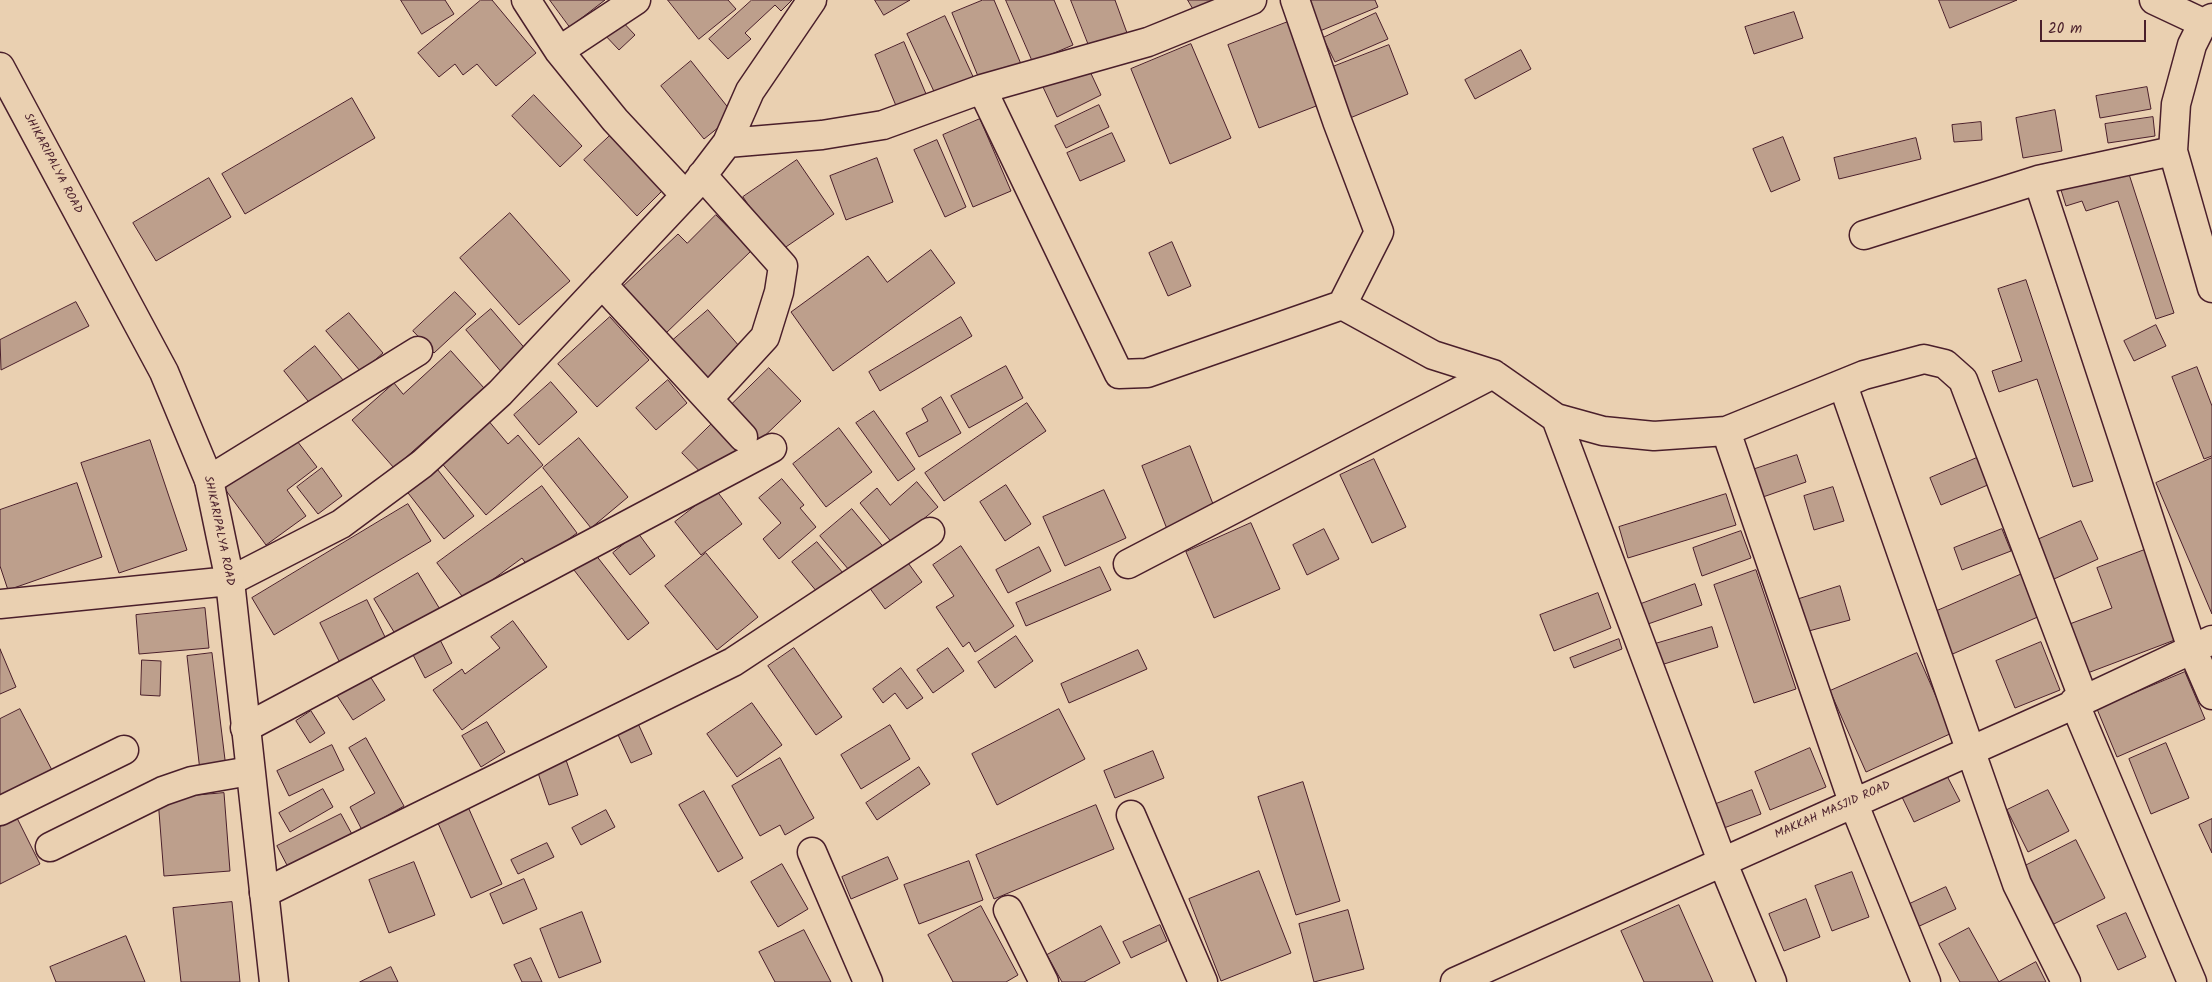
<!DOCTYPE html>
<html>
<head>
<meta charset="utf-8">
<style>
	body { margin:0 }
	#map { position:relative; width:2212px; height:982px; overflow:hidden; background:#ead0b1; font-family:Kalam,sans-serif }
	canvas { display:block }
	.scale { position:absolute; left:2040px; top:20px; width:106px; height:22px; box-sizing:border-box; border:2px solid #4a1f2b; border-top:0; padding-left:6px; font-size:15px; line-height:18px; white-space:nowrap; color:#4a1f2b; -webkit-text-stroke:4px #ead0b1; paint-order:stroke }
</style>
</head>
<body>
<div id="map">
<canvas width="2212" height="982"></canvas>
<div class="scale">20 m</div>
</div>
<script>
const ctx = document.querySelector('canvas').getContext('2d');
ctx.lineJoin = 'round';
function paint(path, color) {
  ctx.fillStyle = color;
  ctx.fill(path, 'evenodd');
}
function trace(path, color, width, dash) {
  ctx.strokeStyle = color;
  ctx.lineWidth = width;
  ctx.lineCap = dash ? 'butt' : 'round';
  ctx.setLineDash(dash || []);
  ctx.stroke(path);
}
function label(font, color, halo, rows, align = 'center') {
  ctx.font = font + ' Kalam,sans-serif';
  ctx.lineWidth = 4.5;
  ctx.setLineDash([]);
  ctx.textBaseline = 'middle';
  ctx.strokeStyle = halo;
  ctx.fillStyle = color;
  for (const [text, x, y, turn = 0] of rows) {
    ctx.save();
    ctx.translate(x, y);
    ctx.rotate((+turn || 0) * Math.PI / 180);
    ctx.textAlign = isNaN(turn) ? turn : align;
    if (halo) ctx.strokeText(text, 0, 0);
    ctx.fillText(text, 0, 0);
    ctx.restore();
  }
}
const building = new Path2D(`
	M401 0H445L454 14 422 34Z
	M481 0H492L536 53 496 86 477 64 463 75 455 64 439 77 418 53Z
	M550 0H605L570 27Z
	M668 0H728L736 9 699 39Z
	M752 0H792L781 11 775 5 745 33 751 39 728 59 709 39Z
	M875 0H910L884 15Z
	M983 0H994L1021 64 980 81 952 13Z
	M1006 0H1054L1073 45 1033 62Z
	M1071 0H1115L1127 33 1090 48Z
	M1188 0H1228L1198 17Z
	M1308 0H1375L1378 7 1320 31Z
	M1939 0H2017L1950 28Z
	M1794 12 1803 38 1754 54 1745 27Z
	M1376 13 1388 39 1335 62 1323 38Z
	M945 16 976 83 938 100 907 34Z
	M619 18 635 35 619 50 603 33Z
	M1293 20 1324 103 1259 128 1228 45Z
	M904 42 929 101 899 113 875 55Z
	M1191 44 1231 138 1170 164 1131 69Z
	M1389 45 1408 94 1350 118 1330 68Z
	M1521 50 1531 69 1475 99 1465 80Z
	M691 61 734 115 704 139 661 86Z
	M1087 65 1101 95 1057 117 1043 87Z
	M2147 87 2151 109 2100 118 2096 96Z
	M534 95 582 146 560 167 512 116Z
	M352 98 375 138 245 214 222 174Z
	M1099 105 1109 127 1066 148 1055 126Z
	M2055 110 2062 151 2023 158 2016 118Z
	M2153 117 2155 136 2108 143 2105 124Z
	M980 119 1011 191 973 207 943 135Z
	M1981 122 1982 140 1954 142 1952 125Z
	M614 132 666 187 637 216 584 160Z
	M1112 133 1125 161 1080 181 1067 153Z
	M1783 137 1800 180 1771 192 1753 149Z
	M1916 138 1921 159 1839 179 1834 158Z
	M937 140 966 207 945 217 914 150Z
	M877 158 893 202 846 220 830 176Z
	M797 160 834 214 780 251 743 197Z
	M2127 168 2174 313 2156 319 2118 201 2086 211 2082 201 2066 206 2061 190Z
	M209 178 231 217 156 261 133 223Z
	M510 213 570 281 519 325 460 258Z
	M716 215 751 251 664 335 620 289 678 234 687 243Z
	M1172 242 1191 286 1168 296 1149 253Z
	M931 250 955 283 833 371 791 312 868 256 887 282Z
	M2026 280 2093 481 2073 487 2037 379 1999 392 1992 371 2022 361 1998 289Z
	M455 292 476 314 434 353 413 331Z
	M76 302 89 326 1 370 0 340Z
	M491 309 528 352 503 374 466 330Z
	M708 310 746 354 696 397 658 353Z
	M349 313 383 353 361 372 326 331Z
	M610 317 649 360 597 407 558 364Z
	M961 317 972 336 880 391 869 372Z
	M2156 325 2166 346 2134 361 2124 341Z
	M315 346 348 386 316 411 284 371Z
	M451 351 484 388 394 468 352 420 394 383 403 394Z
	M1006 366 1023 398 969 428 951 396Z
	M2197 367 2212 406V456L2204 459 2172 377Z
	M769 368 801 401 731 468 707 479 682 453Z
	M668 380 687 403 656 430 636 408Z
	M551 382 577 412 539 445 514 415Z
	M941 397 961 433 919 457 906 433 928 421 922 409Z
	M1027 403 1046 431 944 501 925 473Z
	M874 411 915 469 898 481 856 423Z
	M487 419 508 444 518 435 543 465 486 515 439 460Z
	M839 428 872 472 826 507 793 464Z
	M291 433 317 467 287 490 306 516 266 545 222 485Z
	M579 438 628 497 591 528 543 468Z
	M150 440 187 550 119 573 81 463Z
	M1190 446 1217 514 1169 534 1142 466Z
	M1797 455 1806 482 1760 498 1752 470Z
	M1979 457 1990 484 1941 505 1930 478Z
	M2212 458V614L2156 483Z
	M1374 459 1406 527 1372 543 1340 475Z
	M434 465 474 516 444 539 405 489Z
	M322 468 342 496 318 514 297 487Z
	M782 479 804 505 800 508 816 527 779 559 763 539 781 523 759 498Z
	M917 482 938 507 893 544 860 503 877 488 890 505Z
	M77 483 102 557 8 590 0 566V510Z
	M1006 485 1031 524 1005 541 980 502Z
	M542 486 577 533 529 568 522 558 465 600 437 563Z
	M1833 487 1844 521 1814 530 1804 496Z
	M716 490 742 524 701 555 675 522Z
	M1104 490 1126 538 1065 566 1043 517Z
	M1726 494 1736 525 1628 558 1619 527Z
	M408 504 431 541 274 635 252 598Z
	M852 509 886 550 855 577 820 536Z
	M2081 521 2098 559 2054 579 2037 540Z
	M1251 523 1280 589 1214 618 1186 552Z
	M1324 529 1339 559 1307 575 1293 545Z
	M2002 529 2011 551 1962 570 1954 548Z
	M1741 531 1751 558 1702 576 1693 548Z
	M638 533 655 556 630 575 613 553Z
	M817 542 848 579 823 599 792 562Z
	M961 546 1014 626 975 652 969 642 963 647 936 607 954 596 933 565Z
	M1039 547 1051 571 1008 593 996 570Z
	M2147 549 2180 638 2085 674 2067 625 2112 608 2097 568Z
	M706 553 758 617 717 650 665 586Z
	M595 554 649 623 628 640 574 570Z
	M903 556 922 582 885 609 866 583Z
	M1100 567 1111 590 1026 626 1016 603Z
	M1756 570 1796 689 1754 703 1714 585Z
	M418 573 441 611 397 637 374 599Z
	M2022 574 2040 616 1948 656 1930 614Z
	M1695 584 1702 605 1648 624 1641 604Z
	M1840 586 1850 620 1805 632 1796 600Z
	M1598 593 1611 628 1554 651 1540 615Z
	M367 600 387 641 341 665 320 623Z
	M205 608 209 648 139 654 136 615Z
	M513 621 547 667 462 730 433 690 462 669 465 674 500 648 491 637Z
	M1712 627 1718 647 1661 665 1655 644Z
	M437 634 452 663 425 678 410 649Z
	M1016 636 1033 661 995 688 978 662Z
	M1619 639 1622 649 1574 668 1570 658Z
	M2041 642 2060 690 2015 708 1996 661Z
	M794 648 842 717 816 735 768 666Z
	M948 648 964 671 933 693 917 670Z
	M0 649 16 687 0 694Z
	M1138 650 1147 669 1069 703 1061 684Z
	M212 653 226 768 200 771 187 656Z
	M1917 653 1952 733 1866 772 1830 691Z
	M142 660 161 661 160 696 141 695Z
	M901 668 923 698 907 709 895 693 883 703 873 689Z
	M2185 672 2205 719 2117 757 2097 709Z
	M368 673 385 700 353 720 336 694Z
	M752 703 782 745 737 777 707 734Z
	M20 709 53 772 0 799V719Z
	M1059 709 1085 759 997 805 972 754Z
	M311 711 325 733 310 743 296 721Z
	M635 717 652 754 631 763 614 726Z
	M487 722 505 752 481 767 462 736Z
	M890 725 910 759 861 789 841 755Z
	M366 738 404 806 362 830 350 807 375 793 349 748Z
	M2166 743 2189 798 2151 814 2129 759Z
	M332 745 344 770 289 796 277 771Z
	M1810 748 1826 787 1770 810 1755 772Z
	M1153 751 1164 778 1115 798 1104 771Z
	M564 754 578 795 549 805 535 764Z
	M780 758 814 818 785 835 780 825 760 836 732 786Z
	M919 767 930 784 877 820 866 803Z
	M1947 776 1960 801 1914 822 1902 797Z
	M1303 782 1340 901 1296 915 1258 797Z
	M323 789 333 807 290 832 279 813Z
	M1752 790 1761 814 1724 828 1716 804Z
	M2048 790 2069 831 2028 852 2007 810Z
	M704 791 743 858 718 872 679 805Z
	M224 793 230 871 164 876 158 799Z
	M465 800 502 884 471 898 434 814Z
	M1096 805 1114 849 994 899 976 855Z
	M606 810 615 827 581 845 572 828Z
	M341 814 353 836 289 869 277 846Z
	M17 818 40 864 0 884V827Z
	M2212 819V853L2199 825Z
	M2076 840 2105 898 2050 926 2021 868Z
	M547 843 554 857 518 874 511 860Z
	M888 857 898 879 851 899 842 877Z
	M969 861 983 900 919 924 904 885Z
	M414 862 435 915 389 933 369 880Z
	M782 864 808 909 778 927 751 882Z
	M1259 871 1291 953 1221 981 1189 899Z
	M1852 872 1869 917 1832 931 1815 886Z
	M524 879 537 909 503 924 490 894Z
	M1946 887 1956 909 1911 930 1901 908Z
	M1806 899 1820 937 1784 951 1769 914Z
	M232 902 240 982H181L173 908Z
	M1679 905 1713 982H1644L1621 931Z
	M981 906 1018 975 1006 982H953L928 935Z
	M1348 910 1364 969 1314 982 1299 924Z
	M582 912 601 962 559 978 540 929Z
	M2126 913 2146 957 2118 970 2097 926Z
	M1160 925 1167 941 1131 958 1123 942Z
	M1101 926 1120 963 1084 982H1062L1047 955Z
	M1969 928 1999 982H1960L1939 944Z
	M804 930 831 982H775L759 952Z
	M126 936 145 982H56L50 967Z
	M531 958 542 982H522L514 965Z
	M2036 962 2046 982H1999Z
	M391 967 398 982H360Z`);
paint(building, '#bd9f8c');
trace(building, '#4a1f2b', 1);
const minor = new Path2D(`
	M526 0 559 51 615 120 685 195
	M1295 0 1337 121 1379 232 1342 305
	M2154 0 2203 23
	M2212 18 2203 23 2192 45 2176 104 2173 151 2212 288
	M559 51 636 0
	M982 89 1119 374 1147 373 1342 305 1433 355 1493 374 1556 418 1603 431 1654 436 1726 431 1864 375 1924 359 1945 364 1963 380 2084 700
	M727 143 822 135 883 125 982 89 1148 42 1252 0
	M702 175 783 266 779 292 765 337 708 399
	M2038 180 2192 649 2212 695
	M1864 235 2038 180 2173 151
	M602 284 743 437
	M1843 385 2017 884 2066 982
	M1556 418 1722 861 1772 982
	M1726 431 1853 802 1926 982
	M209 480 418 351
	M1128 564 1493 374
	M230 581 341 524 422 464 500 393 695 185 727 143 750 91 812 0
	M2074 702 2192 982
	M245 728 772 448
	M0 811 124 750
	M1131 815 1203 982
	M50 847 163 791 192 781 250 771
	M812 852 868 982
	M264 893 733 662 930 532
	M1008 910 1044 982
	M1455 982 2084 700 2212 640`);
const tertiary = new Path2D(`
	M0 67 164 372 209 480 230 581 274 982
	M0 604 230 581`);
trace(minor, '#4a1f2b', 31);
trace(tertiary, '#4a1f2b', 31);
trace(minor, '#ead0b1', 28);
trace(tertiary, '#ead0b1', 28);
label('12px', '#4a1f2b', '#ead0b1', [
	["SHIKARIPALYA ROAD",52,164,62],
	["SHIKARIPALYA ROAD",218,531,78],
	["MAKKAH MASJID ROAD",1833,811,-24]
]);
</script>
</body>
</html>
